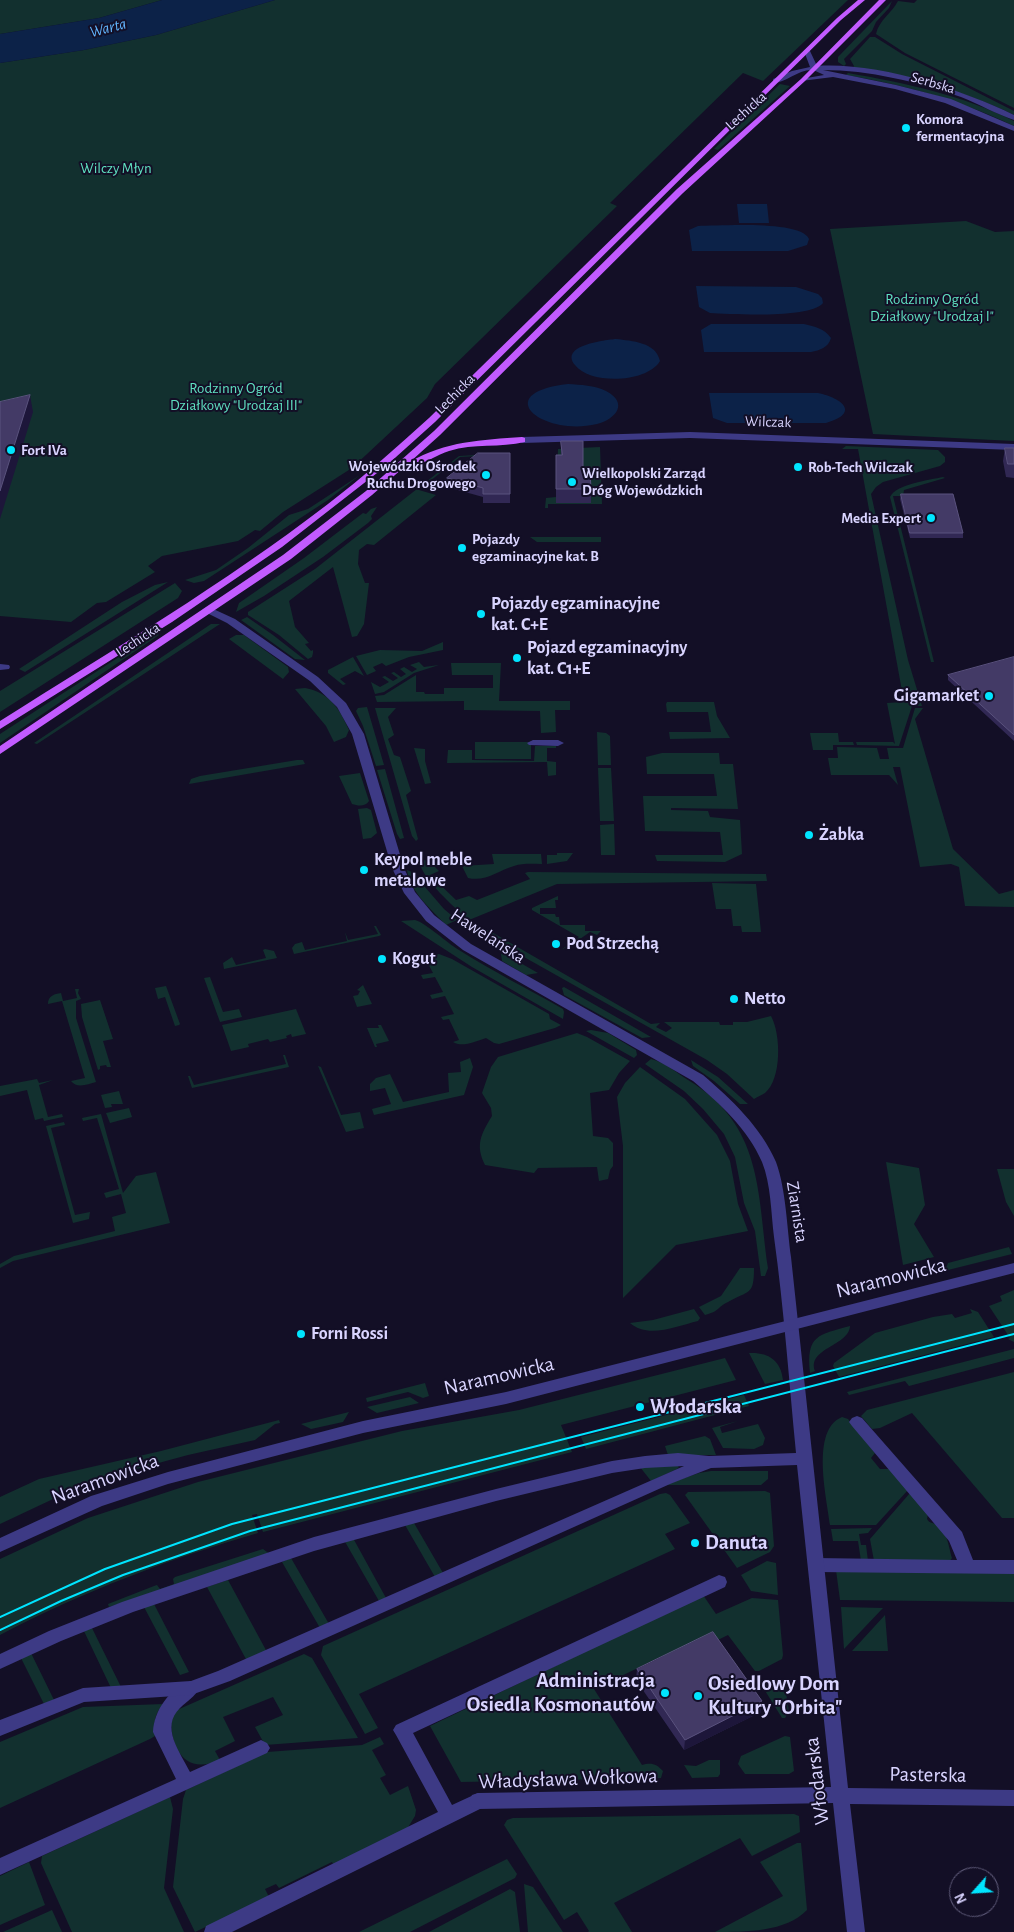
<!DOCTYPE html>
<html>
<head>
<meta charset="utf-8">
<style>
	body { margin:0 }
	#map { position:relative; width:1014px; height:1932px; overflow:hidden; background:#130f26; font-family:"Alegreya Sans",sans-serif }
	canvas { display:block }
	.north { position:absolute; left:949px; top:1867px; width:50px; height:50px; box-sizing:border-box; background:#130f26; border:1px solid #625e7d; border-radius:50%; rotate:244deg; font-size:14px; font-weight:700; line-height:20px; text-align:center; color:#d9d4ff }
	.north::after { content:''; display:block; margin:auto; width:18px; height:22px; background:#00e5ff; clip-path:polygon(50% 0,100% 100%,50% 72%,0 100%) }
</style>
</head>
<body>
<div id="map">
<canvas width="1014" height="1932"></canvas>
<div class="north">N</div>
</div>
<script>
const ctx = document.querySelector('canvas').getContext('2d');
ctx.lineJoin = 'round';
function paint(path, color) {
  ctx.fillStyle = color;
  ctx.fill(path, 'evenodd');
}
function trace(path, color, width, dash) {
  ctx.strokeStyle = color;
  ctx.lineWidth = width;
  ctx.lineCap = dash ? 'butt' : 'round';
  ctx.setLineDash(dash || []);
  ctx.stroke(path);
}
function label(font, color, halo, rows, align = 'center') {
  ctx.font = font + ' "Alegreya Sans",sans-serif';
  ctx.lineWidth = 4;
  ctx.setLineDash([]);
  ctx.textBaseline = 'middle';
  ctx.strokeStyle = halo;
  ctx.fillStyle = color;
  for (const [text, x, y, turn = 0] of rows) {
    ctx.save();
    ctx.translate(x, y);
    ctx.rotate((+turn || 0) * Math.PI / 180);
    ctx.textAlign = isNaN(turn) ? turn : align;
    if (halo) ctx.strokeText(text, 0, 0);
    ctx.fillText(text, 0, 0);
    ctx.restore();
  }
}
paint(new Path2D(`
	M0 0H162L99 18 0 34Z
	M275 0H848L763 81 743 73 610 203 617 206 435 384 427 398 352 468 283 512 260 531 255 530 238 541 162 556 148 566 155 572 106 602 97 603 71 622 0 616V63L84 50 156 35Z
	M917 0H1014V108L905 53 876 34C879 20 892 13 898 1L914 3Z
	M892 1 889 8 876 22 872 31 844 59 846 64 844 66 838 62V57Z
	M870 37H875L902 54 1014 111V115C962 89 909 79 853 68L854 66 850 59Z
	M848 73C905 83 962 95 1014 121V126C960 100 905 85 846 75Z
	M780 84 790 86 718 150 714 149Z
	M966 221 995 232 1014 231V441L873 434 830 229Z
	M846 446 938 450 945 457V462L940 466 883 482 876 487 871 494 908 660 922 706H912L899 746 857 745 856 742H893L895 744 887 703 904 702 858 449H842Z
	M600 447 602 504H548V508H545L546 498 556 497V502L558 449Z
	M493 454 497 455 460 457 419 490 436 495 374 545 367 544 359 550 358 564 365 583H369L364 624 357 636 352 637 333 567 289 601 295 627 309 643 305 644 311 651 313 650V653L312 657 308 659 279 635 248 615V612L315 569 459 456Z
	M360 475 328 500 204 581 194 583 185 580 216 570 248 548 289 515 308 509Z
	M943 477 945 478 904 490 903 496H893L934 662H931L890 497C896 484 930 480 943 477Z
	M377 507 371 516 372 519 368 523 323 557 264 596 236 612 239 603 304 558 363 513 366 514 371 509Z
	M530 537H601V542H537Z
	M168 582 25 672 19 669 122 602 155 585Z
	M175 583 182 591 178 598 0 712V691Z
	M247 617 273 635 305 660 295 659 241 620Z
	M211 624H220L37 744 34 743Z
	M156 633 159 635 0 743V734Z
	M236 635H244L288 667 289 672 283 679 229 639Z
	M443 642V650L409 657 386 666 382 663 373 667 376 671 367 675 356 656 380 650 422 651Z
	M353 657 364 676 355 671 340 679 346 684 343 685 328 673V670Z
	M419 662 424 667 439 665 414 673 384 692 375 694 371 682 380 687 389 682 382 677 385 676 393 681 398 678 391 673 394 672 401 677 406 674 400 669 404 667 412 672 417 669 410 665Z
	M451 663H501L499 701H570V710H555L556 732 541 733 540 711 464 710V701L377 702 375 696 384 695 416 675V692H424L425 694H444V688H493V675H452Z
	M305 688C330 693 339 708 349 730L346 737 334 742 326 726 295 689Z
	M667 702H714L717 716 730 738 670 739 669 732H711L708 712H667L666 704Z
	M367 707 384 765 376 766 363 726 356 711 358 708Z
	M375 708H396L388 717 394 735 388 739 394 755 400 757 411 791 406 795 418 839 416 841 412 836Z
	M915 708H923L915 719 953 849 999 894 1014 890V907L965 906 959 867 951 864 920 867 900 767H893L898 785 889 775H831L828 758H838L837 747 877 748 880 759H889L887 748H903Z
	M597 732 606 733 610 736 611 765H598Z
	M810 733H838L839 742H853L854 745H833V750H813Z
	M475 742H531V759H475Z
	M535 746H556V748H547V761L556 762V775L548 776 547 762 447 763 448 750H472V760L534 761Z
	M414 748 425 749V761L431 783 425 784Z
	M662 753H719L720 764H733L738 809 671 808V810L708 811 710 817 740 820 742 854 725 862 657 861 655 855H723L720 832 645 831 643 796H717L714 774H647L646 757Z
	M297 760H303L305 764 189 784 191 779 200 776Z
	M598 768H611L614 821H600Z
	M385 769 404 838 400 839 397 834 377 770Z
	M360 773 369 801C365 807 358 806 352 804L339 776Z
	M367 808 371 810 377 833 371 838 363 839 358 809Z
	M614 824 615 855H601L600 825Z
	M557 853H573L567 861 547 864V855H557Z
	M492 854H541L542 864C532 864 523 863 514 866 497 871 486 882 468 878L462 866 494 864Z
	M424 860 429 861 439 871 430 875 456 900 469 896 477 900 530 879 525 873 528 872 766 874 767 881 557 884 469 920C457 910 420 877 420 862Z
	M407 870 412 872 444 909 457 920 446 925C432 910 410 892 407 870Z
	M712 883 756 884 761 932H742L741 926H733L731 909H716Z
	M558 896V900H555L556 908H540V914H555L556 917H559L560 925H585V931H601L597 935 590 932 580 939 586 943 582 947 574 943 561 950 579 937 532 910V908Z
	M415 920C426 923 447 943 459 950 492 971 528 989 563 1009L564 1012 563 1019 472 967 401 921Z
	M374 926H376L381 935 379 936 294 954 292 948 295 944 302 942 305 950 347 941 345 932 348 940 378 934Z
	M480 930H488L651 1024 660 1023 656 1027 666 1032 672 1028 664 1022H719L720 1025H733V1022H747L771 1016C781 1034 782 1079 765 1093 762 1095 757 1097 754 1099L727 1074 707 1060 492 939Z
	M265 949 274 951 277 958 224 969 223 963 232 957 236 965 266 958 263 950Z
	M503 953 538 973 526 975 502 961 501 954Z
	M439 954 452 959 549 1014 550 1019 561 1025 555 1028 499 1044 494 1043 486 1038C476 1041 462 1048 453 1042L459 1040 449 1019 443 1020 441 1017 454 1014 445 996 432 999 430 995 443 992 435 977 423 979 421 975 433 973 425 958 413 960Z
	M210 977 223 1012 239 1009 242 1017 220 1022 204 978Z
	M363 985 372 1004 357 1007 353 996 358 995 360 991 357 990Z
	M166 986 180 1024 179 1025 175 1026 165 997 158 999 155 988Z
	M564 987 651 1037 642 1038 564 995 562 988Z
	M75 989H79L78 993 81 999 76 1001V1018L96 1082C88 1084 77 1089 71 1081L85 1078 62 1001 48 1004C48 996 54 994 61 993L63 1001 77 998Z
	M100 1000 113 1039 103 1041 111 1067H107L106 1065 100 1066V1069L98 1070 82 1017 81 1004Z
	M296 1009 306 1034 292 1037 291 1034 286 1036 287 1038 270 1042 268 1039 248 1044 249 1047 231 1051 222 1025Z
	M378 1025H381L389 1041 376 1044 377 1047H375L367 1028H379Z
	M591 1030 608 1033 636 1050 637 1055 634 1058 586 1031Z
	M577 1033 587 1037 630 1061 619 1073 609 1090 590 1093 593 1136 608 1138 613 1143V1166L610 1170 608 1179 599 1181 597 1167 538 1168 534 1173 485 1165C475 1145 481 1134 492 1116L491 1108 482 1093 491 1067 498 1057Z
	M283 1055H285L289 1067 192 1088 188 1076H190L194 1085 286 1064Z
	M470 1058 473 1067 464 1095 374 1115 372 1109 391 1104 385 1088 370 1091V1084L376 1078 390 1074 403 1102 449 1092 448 1073 461 1072 460 1062Z
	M651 1059C664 1062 677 1073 688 1080 763 1125 757 1191 768 1268L765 1276H761L755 1231 744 1203 735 1157 724 1134 703 1109 684 1091 645 1064Z
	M691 1060 718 1077 748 1104H740L714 1081 693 1066Z
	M318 1066 321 1067 341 1115 360 1112 364 1128 346 1132Z
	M640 1067 685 1099 717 1135 730 1161 738 1204 748 1231 676 1245 623 1298V1146L617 1097 625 1083Z
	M37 1079 39 1083 53 1080 39 1085 48 1117 62 1114 63 1117 44 1121 43 1118 35 1120 27 1090 0 1096V1086Z
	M119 1091 123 1104H111L112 1107 105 1108 101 1095Z
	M129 1108 132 1117 110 1123 106 1113Z
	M101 1114 123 1193 136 1176 156 1172 170 1223 13 1261 0 1268V1264L14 1256 115 1231 112 1217 126 1213 121 1194 106 1198 104 1193 119 1189 97 1118 83 1121 82 1118Z
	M64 1122 65 1125 51 1128 75 1215 90 1212 89 1219 73 1223 46 1126Z
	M886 1162 919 1168 925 1205 914 1224 934 1257 903 1265Z
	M997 1169H1014V1216L1006 1202Z
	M1009 1247 1012 1254 932 1274 925 1269 930 1267 934 1271 946 1268 948 1263Z
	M740 1268H754C754 1296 749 1290 728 1302 716 1308 720 1311 705 1315L699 1307 721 1296Z
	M895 1276 896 1284 859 1293 857 1290 859 1285Z
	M1014 1290V1342L1008 1339 1010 1338 989 1306 1002 1301 1000 1296Z
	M694 1309 700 1318 698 1321C677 1326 648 1339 630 1323L653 1320Z
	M970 1309 978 1312 994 1337 839 1377 833 1366 834 1363 875 1333 933 1317 952 1314 955 1318 972 1313Z
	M850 1326C849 1346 807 1348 815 1371L810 1373C806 1335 818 1335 850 1326Z
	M1014 1349V1358L909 1386 905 1381 849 1395 847 1392Z
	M749 1353C768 1352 781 1360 783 1380L765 1384Z
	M725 1358 736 1380 561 1425 572 1452 263 1532 257 1514 252 1515 258 1533C169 1559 82 1592 0 1635V1559L88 1518 198 1482 402 1431 519 1410Z
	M1014 1372V1518H1002L912 1413 880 1428 872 1429 861 1416 867 1410Z
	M425 1383 429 1396 423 1398 408 1392 367 1402 366 1398Z
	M744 1395 749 1406 586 1449 581 1437Z
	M410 1397 419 1403 377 1413 367 1407Z
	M349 1412 343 1422 311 1429 301 1424Z
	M842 1417 848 1419 875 1453 871 1458 880 1469H889L908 1490 876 1525H830C827 1498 810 1430 842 1417Z
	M279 1420 280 1423 275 1424 255 1440 188 1455 129 1471 68 1492 0 1524V1497L39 1479 161 1451Z
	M738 1421 720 1427 722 1433 758 1424 765 1438 763 1445 754 1449 723 1448 712 1428Z
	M705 1436 710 1439 716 1455H668L665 1446Z
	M676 1464 679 1467 677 1469 651 1481 640 1467Z
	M711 1471H768V1479L761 1485H664L699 1473Z
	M765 1491 770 1493 774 1546 770 1552 737 1568 685 1495 688 1492Z
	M666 1493 670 1495 690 1523 665 1534 675 1549 359 1694 378 1728 365 1734 321 1655 323 1646 660 1494Z
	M910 1493 928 1514 927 1519C930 1524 932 1522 937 1525 947 1530 949 1548 952 1558L949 1562 874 1561 870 1539Z
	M414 1523 443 1573 435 1577 405 1525Z
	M872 1528 868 1533 859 1534 861 1545H866L868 1561H861L858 1541H833L831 1529Z
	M353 1538 386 1598 379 1601 344 1540Z
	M263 1549 271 1555 109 1607 108 1604 154 1586 157 1585 160 1589 174 1584 173 1579 175 1577Z
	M291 1558 329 1624 320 1628 282 1562Z
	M767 1561 776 1563 778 1595 751 1591 741 1575Z
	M836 1570 1014 1572V1602L840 1600Z
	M228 1580 267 1652 247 1661 207 1587Z
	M703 1595 716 1614 752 1598 778 1600 783 1655 782 1659 759 1671H755L728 1635 669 1664 663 1656 594 1689 642 1765C651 1762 657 1764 663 1771L661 1778 461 1782 430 1726Z
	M154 1604 189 1672 180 1675 144 1607Z
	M841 1607 883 1608 844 1649Z
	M885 1615 888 1651H852Z
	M91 1626 121 1687 111 1688 83 1629Z
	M31 1653 54 1700 44 1704 21 1658Z
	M304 1654 312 1658 358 1738 265 1745 255 1727 283 1715 273 1697 223 1717 235 1741 215 1751 220 1760C184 1776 170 1747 171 1716L177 1710Z
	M778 1682 785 1686 789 1712 785 1718H782L764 1689Z
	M163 1704C154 1715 154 1722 155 1736L150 1739 0 1808V1742L83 1707Z
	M785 1736 790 1737 794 1771 789 1774H745L738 1764 741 1756Z
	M380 1737 384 1744 372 1750 386 1775 380 1778 390 1795 408 1786 416 1810 415 1816 407 1829 334 1866 332 1862 279 1888 276 1884 265 1889 269 1897 195 1932 173 1887 183 1799 186 1790 267 1752 362 1745Z
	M709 1760H720V1774L718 1777 692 1778 684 1765 696 1766Z
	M170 1797 173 1809 164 1888 184 1932H72L41 1863 42 1856Z
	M794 1814 799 1816 800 1832 752 1856 740 1838 614 1903 632 1932H588L589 1931 577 1912 564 1920 504 1825 507 1820 513 1818Z
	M797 1843H801L807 1910C786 1932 746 1932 715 1932L783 1896 760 1862Z
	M507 1859 517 1874 515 1878 410 1932H359Z
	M29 1862 45 1905 0 1925V1876Z
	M524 1884 533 1887 563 1932H528Z
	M510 1889 515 1892 520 1932H429Z
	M52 1910 62 1932H3Z`), '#12302f');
paint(new Path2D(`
	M162 0H275L156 35 84 50 0 63V34L99 18Z
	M737 204H767L769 223H739Z
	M698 226C719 226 801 220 809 239L807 245 788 251H692L689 230Z
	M696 286 796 287 818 294 822 298 823 303C810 319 732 314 710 313L699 307Z
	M711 324H804C815 327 824 328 831 338 828 348 820 350 811 352H704L701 330Z
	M616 339C632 341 656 342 660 361 647 383 590 385 575 365 559 345 606 340 616 339Z
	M568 384C581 385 594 385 606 391 629 403 616 419 597 424 542 437 489 393 568 384Z
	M709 393H818C842 398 861 413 826 423H727L713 418Z`), '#0c2248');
paint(new Path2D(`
	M533 740H558L564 743 558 746 529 745 527 743Z
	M857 1416 862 1418 962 1532 973 1560H1014V1574L816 1572 810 1570 808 1565 810 1560 816 1558 957 1560 949 1541 852 1426 849 1422 852 1418Z
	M719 1575 725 1577 727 1582 725 1587 413 1733 452 1805 478 1793 484 1795 487 1801 484 1807 232 1932H204L206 1926 438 1812 396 1735 393 1730 396 1725Z
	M191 1681 197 1683 199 1688C195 1697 187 1701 180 1708 160 1727 180 1752 190 1772L261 1740 267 1743 270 1748 267 1753 0 1875V1858L176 1779 153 1732C154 1710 170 1688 191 1681Z`), '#3d3a85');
paint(new Path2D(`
	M690 432 1014 444V450L690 438 522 443 517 440 522 437Z
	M209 607 235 619 318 677 346 703 364 734 404 868 415 892 434 915 471 944 703 1075C731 1099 761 1127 776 1162 786 1189 787 1228 791 1257L848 1788 1014 1790V1806L850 1804 865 1932H847L833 1803 478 1809 472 1807 469 1801 472 1795 478 1793 831 1787 797 1465 711 1468 670 1484 230 1681 191 1695 84 1702 0 1736V1720L83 1688 191 1681 218 1671 684 1466 645 1468 612 1473 496 1501 314 1551 133 1612 61 1641 0 1669V1654L49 1631 122 1602 314 1537 496 1489 612 1461 645 1456 678 1453 709 1456 796 1453C789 1381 784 1309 774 1237 771 1213 771 1184 762 1162 748 1129 720 1104 693 1081L463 950 426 921 404 893 392 868 352 734 337 707 310 681 227 623 205 612 204 610 205 608Z
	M0 664 9 665 10 667 9 669 0 670Z`), '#3d3a85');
paint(new Path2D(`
	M807 49 810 51 817 66C878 62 960 89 1014 115V120C996 114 979 104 961 97 918 82 869 70 823 70L896 85 951 99 1014 126V131L945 103 895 89 833 77 801 81V79L824 75C820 73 816 71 813 70 798 69 786 83 773 83V79L792 71 810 67 804 51Z
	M1014 1263V1273L506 1404 363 1433 168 1484 102 1506 0 1552V1538L91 1496 168 1472 363 1421 506 1392Z`), '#3d3a85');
paint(new Path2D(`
	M858 0H865L841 20 435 422 386 466 282 547 172 622 0 729V721C111 651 224 584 328 504 363 477 396 448 429 418L837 18Z
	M879 0H886L805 81 683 193 440 435 410 462C445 441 482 440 522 437L525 438V442C500 448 474 443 449 451 438 454 418 468 410 466V462L372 495 291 559 0 754V746L283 555 366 491 434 431 677 189 801 79Z`), '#c25bff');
trace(new Path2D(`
	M0 1617 105 1569 232 1524 1014 1324
	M0 1630 61 1601 123 1575 250 1531 1014 1334`), '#00e5ff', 2);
paint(new Path2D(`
	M561 441 583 471 591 489V503H556V455H561Z
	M1005 448H1014V478L1006 477 1003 461Z
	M510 453V503H483V497L447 487V478Z
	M901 494 963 533V538H910L900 499Z
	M1014 657V741L948 680V675Z
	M637 1669 761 1712 684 1750 636 1680Z`), '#312854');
paint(new Path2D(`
	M30 395 33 412 0 519V491Z
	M762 1701 761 1712 684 1750 685 1740Z`), '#1d163a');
const building = new Path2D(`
	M30 395 0 491V402Z
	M561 441H583V471H590L591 489H556V455H562Z
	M1005 448H1014V464H1008Z
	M478 453H510V494H483V488L447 478Z
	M901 494H953L963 533H910Z
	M1014 657V735L948 675Z
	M713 1632 762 1701 685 1740 637 1669Z`);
paint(building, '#433a66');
trace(building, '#5a527e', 1);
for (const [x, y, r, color] of [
	[906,128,5,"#00e5ff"],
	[11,450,5,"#00e5ff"],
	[798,467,5,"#00e5ff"],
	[486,475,5,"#00e5ff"],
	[572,482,5,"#00e5ff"],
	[931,518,5,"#00e5ff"],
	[462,548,5,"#00e5ff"],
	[481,614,5,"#00e5ff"],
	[517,658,5,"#00e5ff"],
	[989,696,5,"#00e5ff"],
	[809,835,5,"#00e5ff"],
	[364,870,5,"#00e5ff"],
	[556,944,5,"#00e5ff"],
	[382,959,5,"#00e5ff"],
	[734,999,5,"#00e5ff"],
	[301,1334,5,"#00e5ff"],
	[640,1407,5,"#00e5ff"],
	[695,1543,5,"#00e5ff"],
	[665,1693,5,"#00e5ff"],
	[698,1696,5,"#00e5ff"]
]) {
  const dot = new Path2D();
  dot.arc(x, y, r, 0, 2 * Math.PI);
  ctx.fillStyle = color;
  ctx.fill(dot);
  trace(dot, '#130f26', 2);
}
label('15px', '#d9d4ff', '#130f26', [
	["Serbska",933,83,16],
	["Lechicka",746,111,-42],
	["Lechicka",455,394,-45],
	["Wilczak",768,422,2],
	["Lechicka",138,640,-34]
]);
label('bold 15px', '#d9d4ff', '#130f26', [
	["Komora",916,119],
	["fermentacyjna",916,136],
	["Fort IVa",21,450],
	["Wojewódzki Ośrodek",476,466,"right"],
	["Ruchu Drogowego",476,483,"right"],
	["Rob-Tech Wilczak",808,467],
	["Wielkopolski Zarząd",582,473],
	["Dróg Wojewódzkich",582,490],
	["Media Expert",921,518,"right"],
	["Pojazdy",472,539],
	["egzaminacyjne kat. B",472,556]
], 'left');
label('15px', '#5fe0c0', '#130f26', [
	["Wilczy Młyn",116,168],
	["Rodzinny Ogród",932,299],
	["Działkowy \"Urodzaj I\"",932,316],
	["Rodzinny Ogród",236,388],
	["Działkowy \"Urodzaj III\"",236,405]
]);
label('italic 16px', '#62b6ff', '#130f26', [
	["Warta",108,28,-14]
]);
label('bold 18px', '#d9d4ff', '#130f26', [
	["Pojazdy egzaminacyjne",491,604],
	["kat. C+E",491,625],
	["Pojazd egzaminacyjny",527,648],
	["kat. C1+E",527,669],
	["Gigamarket",979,696,"right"],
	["Żabka",819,835],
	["Keypol meble",374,860],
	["metalowe",374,881],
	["Pod Strzechą",566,944],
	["Kogut",392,959],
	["Netto",744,999],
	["Forni Rossi",311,1334]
], 'left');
label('18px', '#d9d4ff', '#130f26', [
	["Hawelańska",488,936,33],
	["Ziarnista",797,1212,81]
]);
label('21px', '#d9d4ff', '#130f26', [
	["Naramowicka",891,1278,-14],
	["Naramowicka",499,1376,-13],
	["Naramowicka",105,1479,-20],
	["Pasterska",928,1775,1],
	["Władysława Wołkowa",568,1779,-2],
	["Włodarska",817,1781,-97]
]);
label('bold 21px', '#d9d4ff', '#130f26', [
	["Włodarska",650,1407],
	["Danuta",705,1543],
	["Administracja",655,1681,"right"],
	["Osiedla Kosmonautów",655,1705,"right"],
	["Osiedlowy Dom",708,1684],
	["Kultury \"Orbita\"",708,1708]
], 'left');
</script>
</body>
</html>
